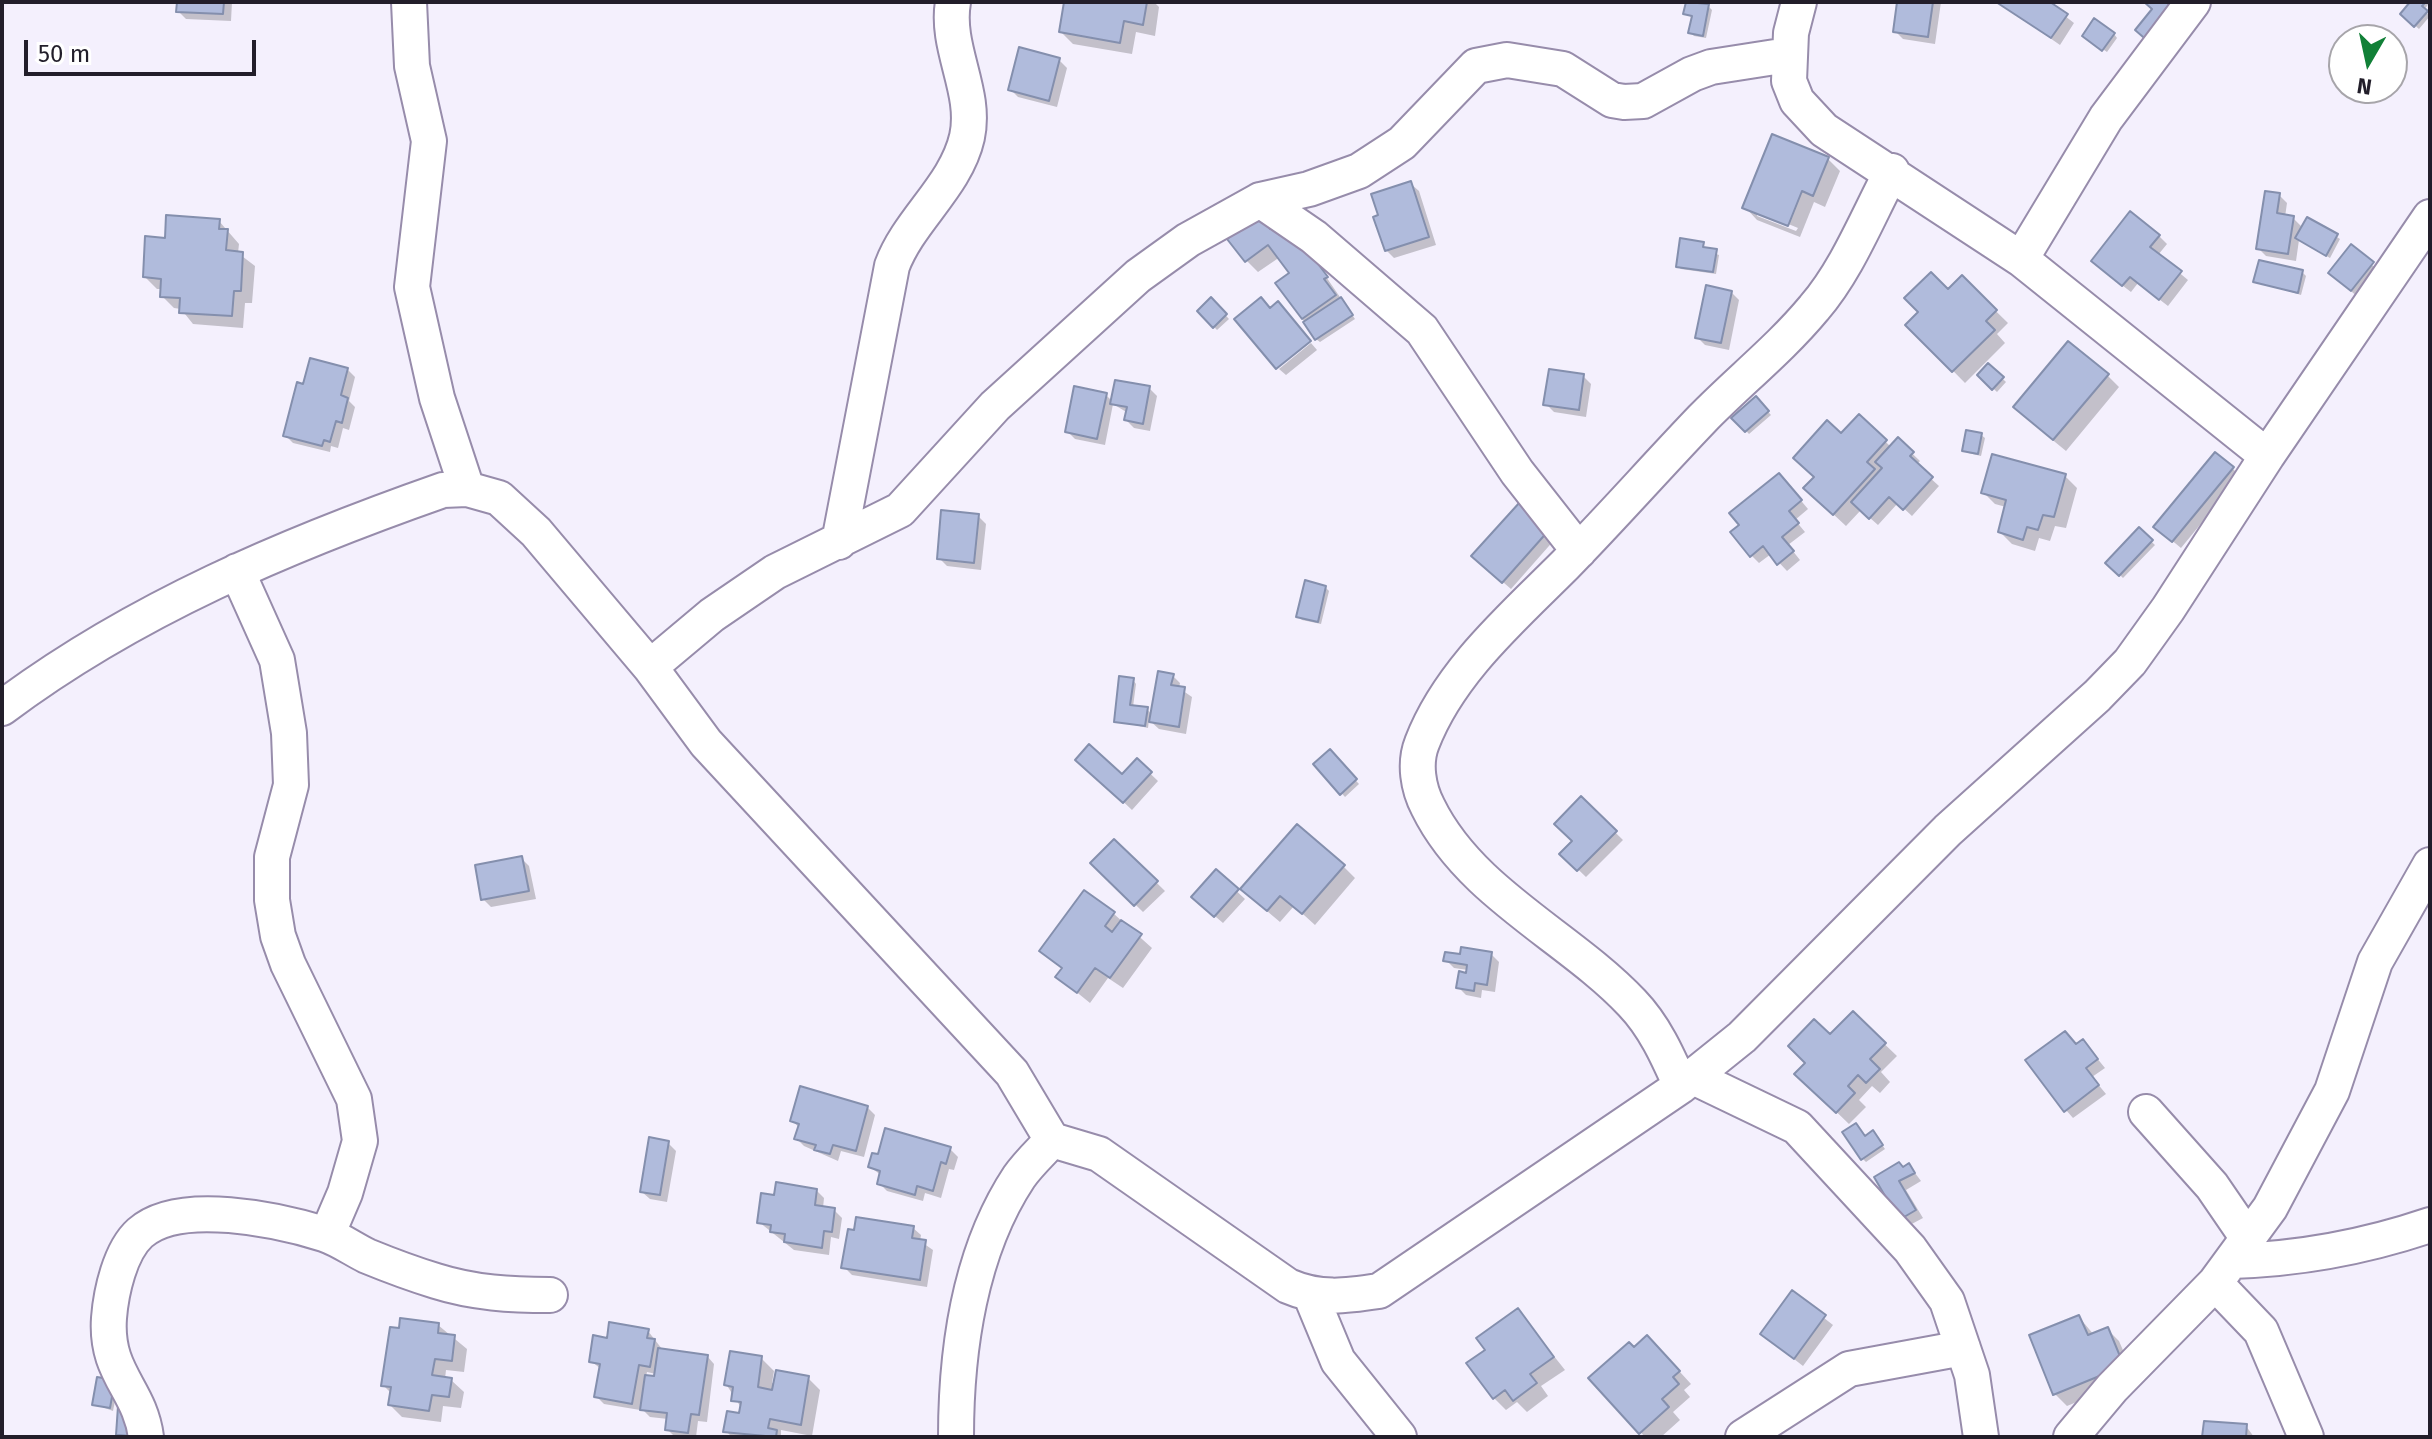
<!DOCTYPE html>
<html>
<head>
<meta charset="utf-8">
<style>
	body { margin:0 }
	#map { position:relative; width:2432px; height:1439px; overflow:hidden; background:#f4f0fd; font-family:"Fira Sans",sans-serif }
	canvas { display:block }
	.frame { position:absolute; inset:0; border:4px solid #221e2a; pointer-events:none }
	.north { position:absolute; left:2328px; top:24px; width:80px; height:80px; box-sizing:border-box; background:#fff; border:2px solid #a7a5aa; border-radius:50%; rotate:189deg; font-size:22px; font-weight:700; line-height:32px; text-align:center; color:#221e2a }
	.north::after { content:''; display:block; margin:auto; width:28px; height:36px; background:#118037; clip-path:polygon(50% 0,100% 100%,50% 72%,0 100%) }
	.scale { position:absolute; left:24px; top:40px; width:232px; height:36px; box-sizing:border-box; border:4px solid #221e2a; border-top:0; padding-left:10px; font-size:24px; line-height:28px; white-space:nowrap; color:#221e2a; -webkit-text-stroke:6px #fff; paint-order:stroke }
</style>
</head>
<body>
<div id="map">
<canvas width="2432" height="1439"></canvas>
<div class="frame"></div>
<div class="north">N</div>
<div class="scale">50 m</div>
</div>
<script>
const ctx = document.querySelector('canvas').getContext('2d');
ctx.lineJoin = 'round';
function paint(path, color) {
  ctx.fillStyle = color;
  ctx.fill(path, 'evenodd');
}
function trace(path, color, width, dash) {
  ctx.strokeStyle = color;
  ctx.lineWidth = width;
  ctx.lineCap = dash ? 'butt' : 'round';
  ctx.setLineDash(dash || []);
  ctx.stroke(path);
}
paint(new Path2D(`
	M179 2H232L231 21 186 19 178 11Z
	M1066 2H1154L1159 7 1155 36 1136 32 1132 54 1073 44 1061 32Z
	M1899 2H1941L1935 44 1903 39 1895 31Z
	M1998 2H2047L2074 23 2060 45Z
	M2413 2H2430L2424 10 2430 16 2419 29 2402 14Z
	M1708 6 1712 10 1706 38 1694 36 1690 32 1693 18 1686 14Z
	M2114 34 2117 38 2107 52 2088 39Z
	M1059 60 1067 68 1057 107 1018 97 1010 89Z
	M1827 158 1840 171 1825 207 1814 202 1800 237 1757 220 1745 207ZM1757 211 1798 228 1796 231 1757 216Z
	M1411 184 1419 191 1436 245 1394 258 1386 250Z
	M2279 195 2287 203 2285 217 2293 218 2303 228 2308 219 2340 239 2330 258 2299 240 2296 261 2266 256 2258 248Z
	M1259 218 1272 230 1296 233 1355 319 1320 342 1316 339 1278 283 1292 273 1280 257 1258 272 1246 260Z
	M219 221 239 244 238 253 255 266 252 303H245L243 328 193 324 181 309 174 308 162 296V289H157L145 277 167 240Z
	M2159 236 2167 244 2158 255 2188 280 2168 306 2138 283 2131 292 2101 269Z
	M1703 244 1706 250 1719 255 1716 274 1681 269 1678 266Z
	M2351 247 2380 272 2359 298 2338 280Z
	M2302 272 2306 276 2301 295 2255 281Z
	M1962 278 2008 323 1997 334 2005 343 1965 383 1908 325Z
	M1731 292 1739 300 1729 350 1705 345 1697 337Z
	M1211 300 1229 319 1217 330 1199 311Z
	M1311 343 1317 350 1286 375 1279 369Z
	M1989 366 2006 382 1997 392 1979 375Z
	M347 369 355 377 349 401 355 407 349 430 343 428 338 448 331 446 330 452 293 443 285 435 305 386Z
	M2107 375 2119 387 2066 451 2027 419Z
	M1583 376 1591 384 1586 417 1554 412 1546 404Z
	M1149 388 1157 396 1150 431 1134 428 1126 420 1128 413 1113 404 1105 445 1075 439 1067 431 1106 395 1113 402Z
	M1756 399 1771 415 1749 434 1734 418Z
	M1859 416 1891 447 1898 440 1920 461 1916 465 1939 486 1912 516 1898 503 1878 525 1861 510 1846 526 1818 500 1816 477 1841 435Z
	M1981 435 1985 438 1981 456 1968 453 1964 450Z
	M2232 468 2240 476 2181 548 2164 534Z
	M2065 476 2077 488 2066 528 2055 526 2050 541 2039 538 2035 551 2012 544 2000 532 2006 507 1995 504 1983 492Z
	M1787 484 1808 509 1795 520 1805 532 1788 545 1800 560 1787 571 1771 554 1759 563 1752 556Z
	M1520 505 1556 538 1511 589 1482 564Z
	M978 516 986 524 981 570 947 566 939 558Z
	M2139 530 2155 545 2123 578 2108 563Z
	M1325 587 1329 591 1321 624 1302 620 1298 616Z
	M1173 676 1180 683 1179 688 1192 697 1186 734 1159 729 1149 720 1148 728 1116 721 1133 680 1136 684 1133 707 1147 709 1152 715Z
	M1330 752 1359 784 1345 797 1316 764Z
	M1078 759 1122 776 1137 761 1158 781 1132 810Z
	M1581 799 1623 840 1586 877 1562 854 1575 841Z
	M1114 841 1165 891 1143 912 1093 863Z
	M521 858 529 866 536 899 491 907 483 899Z
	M1343 866 1355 878 1315 925 1294 906 1280 922 1255 901Z
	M1216 872 1245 899 1223 923 1202 905Z
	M1114 914 1152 948 1123 988 1108 978 1090 1003 1058 977 1063 970 1042 951Z
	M1491 954 1499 962 1495 992 1482 990 1481 998 1466 995 1458 987 1468 970 1454 968 1446 960Z
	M1853 1014 1897 1056 1881 1072 1890 1082 1880 1093 1872 1086 1859 1100 1866 1107 1849 1124 1797 1074Z
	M2083 1041 2105 1068 2092 1077 2106 1094 2073 1118 2066 1110 2077 1046Z
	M867 1107 875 1115 864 1157 841 1151 838 1161 804 1146 796 1138 800 1128 792 1121Z
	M1876 1136 1885 1149 1866 1162 1863 1159 1865 1138Z
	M668 1143 676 1151 667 1202 650 1199 642 1192Z
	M950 1149 958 1157 954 1170 949 1169 941 1198 925 1193 923 1201 887 1191 879 1183 881 1175 870 1167Z
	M1909 1165 1921 1181 1906 1190 1923 1218 1908 1226 1876 1178Z
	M816 1190 824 1198 823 1208 834 1210 842 1218 839 1239 831 1237 829 1255 794 1250 759 1222Z
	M913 1228 921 1235 920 1241 933 1250 927 1287 852 1275 844 1267Z
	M1792 1293 1833 1325 1803 1366 1762 1334Z
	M1518 1311 1565 1370 1541 1386 1548 1396 1527 1412 1517 1402 1506 1410 1494 1398 1488 1350Z
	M2079 1317 2094 1335 2107 1329 2119 1341 2135 1378 2067 1406 2055 1394Z
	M438 1325 467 1349 464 1372 446 1370 445 1379 451 1380 464 1392 461 1408 443 1406 441 1422 402 1417 390 1405 392 1394 383 1385 401 1330Z
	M648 1331 662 1349 707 1356 714 1364 707 1422 698 1421 696 1437H675L667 1429 668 1419 650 1417 640 1407V1410L604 1404 596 1396 601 1369 591 1361 608 1340ZM647 1372 656 1374V1378L646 1377Z
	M1634 1349H1659L1691 1384 1684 1390 1690 1397 1673 1412 1680 1420 1661 1437H1645L1591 1378Z
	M761 1358 774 1371 772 1383 808 1378 820 1390 812 1436 781 1430V1437H732L726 1431 741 1415 742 1409 726 1384Z
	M118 1386 113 1411 94 1404Z
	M2246 1426 2254 1437H2204Z`), '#0003');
const building = new Path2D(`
	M177 2H224L223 14 176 12Z
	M1064 2H1147L1143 25 1124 21 1120 43 1059 32Z
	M1686 2 1709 4 1703 36 1688 33 1692 16 1683 14Z
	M1897 2H1933L1928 37 1893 32Z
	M1996 2H2050L2068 14 2051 38Z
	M2144 2H2166L2176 10 2150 43 2135 30 2152 9Z
	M2410 2H2426L2422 6 2428 11 2414 27 2400 14Z
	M2094 18 2115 33 2102 51 2082 36Z
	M1019 47 1060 58 1049 101 1008 90Z
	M1772 134 1829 157 1813 196 1802 191 1788 226 1742 208Z
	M1411 181 1429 237 1385 251 1373 217 1378 215 1371 194Z
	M2265 191 2280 193 2277 213 2294 216 2288 254 2256 249Z
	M2130 211 2160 235 2150 247 2182 271 2159 300 2130 277 2122 286 2091 261Z
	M166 215 220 219 219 229H228L226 250 243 252 241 291H234L232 316 179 313 180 298 160 297 161 279 143 277 145 236 165 238Z
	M1260 215 1270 229 1284 219 1328 277 1324 279 1336 295 1302 319 1275 283 1289 273 1268 245 1245 262 1227 239Z
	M2307 217 2338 234 2326 256 2295 238Z
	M1680 238 1704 242 1703 247 1717 249 1713 272 1676 267Z
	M2351 244 2374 262 2351 291 2328 273Z
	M2259 260 2303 270 2298 293 2253 282Z
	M1931 272 1948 289 1962 275 1997 310 1986 321 1995 330 1952 372 1905 325 1918 312 1904 298Z
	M1706 285 1732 291 1721 343 1695 338Z
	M1211 297 1227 314 1213 328 1197 311Z
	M1261 297 1270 308 1278 301 1311 341 1276 369 1234 319Z
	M1341 297 1353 315 1315 340 1303 322Z
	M2068 341 2109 374 2053 440 2013 407Z
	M310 358 348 368 341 395 348 398 342 423 336 421 330 442 324 440 322 446 283 436 297 382 303 384Z
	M1988 363 2004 377 1992 390 1977 375Z
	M1549 369 1584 374 1579 410 1543 405Z
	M1115 380 1150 386 1143 424 1124 420 1127 407 1110 404Z
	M1074 386 1107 393 1097 439 1065 432Z
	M1756 396 1769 411 1745 432 1731 418Z
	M1859 414 1887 440 1867 462 1875 469 1833 515 1803 488 1814 477 1793 458 1827 420 1841 433Z
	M1966 430 1982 433 1978 454 1962 451Z
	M1898 437 1914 452 1910 456 1933 477 1903 510 1889 497 1869 519 1851 502 1882 468 1875 462Z
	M2215 452 2234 467 2172 542 2153 527Z
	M1992 454 2066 474 2054 517 2043 515 2038 530 2027 527 2023 540 1998 532 2006 500 1981 493Z
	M1779 473 1802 500 1789 511 1799 523 1782 537 1794 551 1777 565 1763 546 1750 557 1730 532 1739 525 1729 513Z
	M1520 502 1550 529 1502 583 1471 556Z
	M941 510 979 514 974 563 937 559Z
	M2139 527 2153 540 2119 576 2105 563Z
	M1305 580 1326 586 1318 622 1296 617Z
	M1158 671 1174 674 1171 685 1185 687 1179 727 1149 722Z
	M1119 676 1134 678 1130 705 1148 707 1145 726 1114 722Z
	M1089 744 1122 774 1137 758 1152 772 1123 803 1075 760Z
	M1330 749 1357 779 1340 795 1313 764Z
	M1581 796 1617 831 1577 871 1559 854 1572 841 1554 824Z
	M1297 824 1345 865 1302 914 1280 896 1267 911 1240 889Z
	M1114 839 1158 881 1134 906 1090 863Z
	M522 856 529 891 481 900 475 865Z
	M1216 869 1239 889 1214 917 1191 897Z
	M1084 890 1115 912 1105 926 1112 932 1121 920 1142 934 1110 978 1095 968 1077 993 1055 977 1062 968 1039 951Z
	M1461 947 1492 952 1487 985 1475 983 1474 991 1456 988 1459 971 1466 973 1467 965 1443 961 1445 952 1460 954Z
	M1853 1011 1886 1043 1870 1059 1880 1069 1866 1083 1858 1075 1848 1086 1855 1093 1836 1113 1794 1074 1805 1063 1788 1046 1814 1019 1830 1034Z
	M2065 1031 2076 1044 2083 1039 2098 1059 2086 1068 2099 1085 2064 1112 2025 1060Z
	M800 1086 868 1106 856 1151 833 1145 830 1154 814 1150 816 1145 794 1139 799 1124 790 1121Z
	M1856 1123 1865 1136 1873 1130 1883 1145 1861 1160 1842 1132Z
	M885 1128 951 1147 946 1164 941 1162 933 1191 917 1186 915 1195 877 1184 880 1171 868 1167 872 1153 878 1154Z
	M649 1137 669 1141 660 1195 640 1192Z
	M1899 1162 1903 1167 1909 1163 1915 1173 1899 1181 1916 1210 1899 1220 1874 1177Z
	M776 1182 817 1189 815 1205 835 1208 832 1232 824 1231 822 1248 784 1242 785 1234 770 1232 771 1225 757 1223 761 1193 774 1195Z
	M856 1217 914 1226 912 1238 926 1240 920 1280 841 1268 848 1229 854 1230Z
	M1792 1290 1826 1315 1794 1359 1760 1334Z
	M1518 1308 1554 1357 1530 1374 1537 1383 1513 1401 1505 1390 1493 1399 1466 1363 1485 1350 1476 1338Z
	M2079 1315 2088 1335 2108 1327 2124 1366 2053 1395 2029 1335Z
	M400 1318 439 1323 438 1333 455 1335 452 1361 435 1359 432 1375 452 1378 449 1397 432 1395 429 1411 388 1405 391 1387 381 1386 390 1327 399 1328Z
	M609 1322 649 1329 647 1338 655 1339 650 1367 639 1365 632 1404 594 1397 600 1364 589 1362 593 1335 607 1338Z
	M1647 1335 1680 1371 1673 1377 1679 1384 1662 1399 1669 1407 1639 1434 1588 1378 1629 1342 1634 1347Z
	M658 1348 708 1355 699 1415 691 1414 688 1433 665 1430 667 1413 640 1410 645 1375 654 1376Z
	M730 1351 762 1356 758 1387 772 1390 776 1370 809 1376 801 1425 770 1419 768 1428 777 1430 776 1437 723 1432 727 1411 739 1413 741 1402 731 1401 733 1387 724 1385Z
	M97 1377 115 1380 110 1408 92 1405Z
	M118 1406 134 1407 132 1436 116 1435Z
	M2204 1421 2247 1424 2246 1437H2202Z`);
paint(building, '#b0bbdc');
trace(building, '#848fad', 2);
const minor = new Path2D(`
	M409 2 412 66 429 141 412 287 437 398 467 489
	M1799 2 1791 33 1789 81 1797 101 1824 130 2021 259 2267 456
	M1260 200 1314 237 1422 330 1517 472 1579 551
	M2021 259 2106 118 2193 2
	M839 542 892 266C909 220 956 186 967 137 977 91 945 48 953 2
	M237 571 277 660 289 733 291 785 272 857V900L278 936 288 964 354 1099 360 1141 345 1193 327 1235
	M650 667 712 615 775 572 900 510 995 406 1138 276 1188 240 1260 200 1309 189 1359 171 1402 143 1476 66 1507 60 1563 69 1612 100 1624 102 1643 101 1692 74 1711 67 1788 55
	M2 708C134 609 289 544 443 490L467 489 499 498 536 532 650 667 706 743 1012 1073 1052 1140
	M1693 1077 1797 1127 1910 1249 1947 1301 1972 1375 1981 1437
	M1681 1086C1668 1057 1655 1027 1632 1003 1570 937 1470 893 1428 807 1418 788 1414 763 1422 743 1449 672 1513 617 1565 565 1612 517 1656 467 1702 419 1739 381 1780 349 1814 308 1847 270 1868 216 1892 171
	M2146 1112 2212 1186 2249 1240
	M2232 1261C2301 1259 2365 1247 2430 1225
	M2215 1283 2261 1331 2306 1437
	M1311 1296 1338 1361 1399 1437
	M146 1437C140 1389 105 1374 109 1318 111 1292 120 1251 140 1233 179 1198 279 1220 324 1234 339 1239 353 1249 367 1256 389 1265 413 1274 436 1281 474 1293 511 1295 550 1295
	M956 1437C956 1350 970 1251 1019 1177 1028 1164 1041 1152 1052 1140L1099 1154 1288 1286C1320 1300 1346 1296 1379 1291L1681 1086 1742 1037 1948 830 2097 696 2130 662 2168 609 2267 456 2430 217
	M1743 1437 1849 1369 1963 1348
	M2071 1437 2112 1388 2215 1283 2270 1208 2332 1091 2375 962 2430 865`);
trace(minor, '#978cab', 38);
trace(minor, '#fff', 34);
</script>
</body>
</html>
